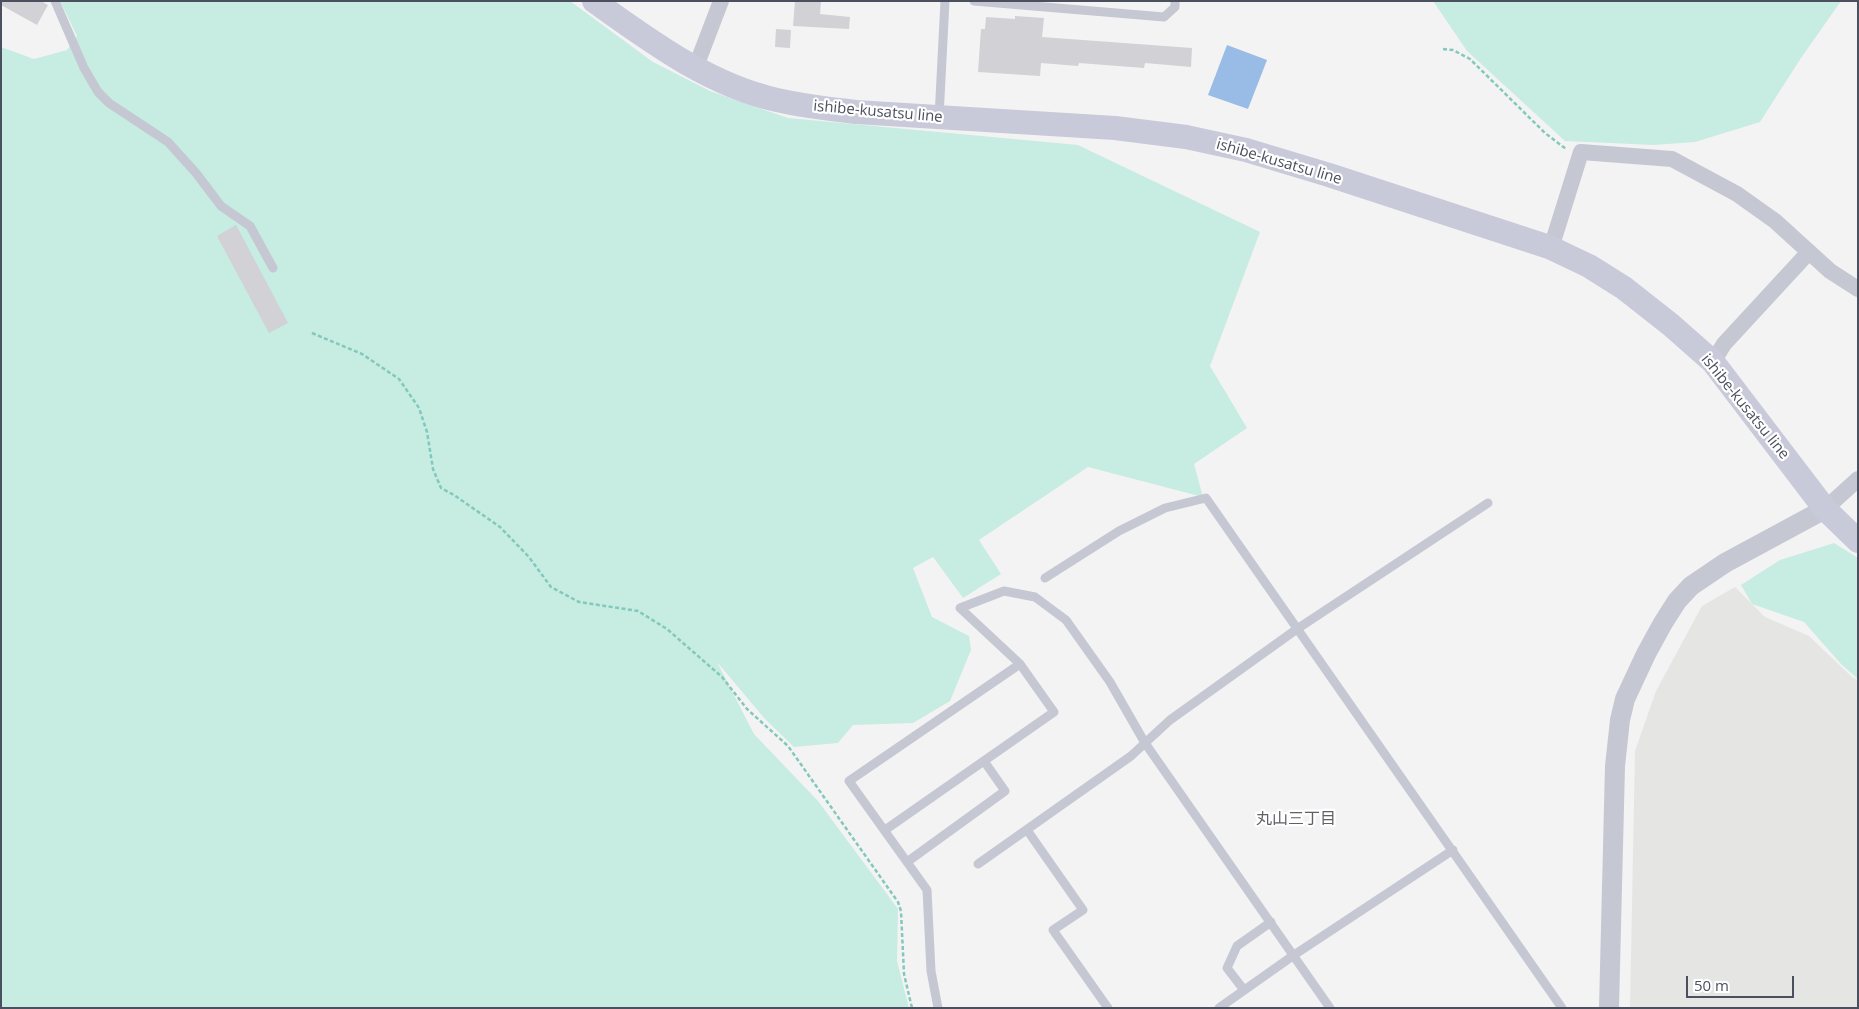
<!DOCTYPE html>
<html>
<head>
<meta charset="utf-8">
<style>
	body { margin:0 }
	#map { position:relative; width:1859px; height:1009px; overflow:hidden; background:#f4f3f3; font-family:"Open Sans",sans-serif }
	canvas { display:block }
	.frame { position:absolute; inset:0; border:2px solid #4c505e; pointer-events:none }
	.scale { position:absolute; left:1686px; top:976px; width:108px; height:22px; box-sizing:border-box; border:2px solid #4c505e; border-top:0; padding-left:6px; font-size:15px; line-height:18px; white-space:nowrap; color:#4c505e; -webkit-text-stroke:4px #fff; paint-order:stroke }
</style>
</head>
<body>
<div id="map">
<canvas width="1859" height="1009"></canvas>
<div class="frame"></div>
<div class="scale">50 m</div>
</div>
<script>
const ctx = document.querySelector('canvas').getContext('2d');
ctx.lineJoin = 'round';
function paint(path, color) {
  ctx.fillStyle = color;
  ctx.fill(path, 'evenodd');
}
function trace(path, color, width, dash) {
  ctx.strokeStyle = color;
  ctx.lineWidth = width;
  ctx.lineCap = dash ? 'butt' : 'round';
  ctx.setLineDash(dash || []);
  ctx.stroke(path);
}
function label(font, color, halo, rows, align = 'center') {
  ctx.font = font + ' "Open Sans","Noto Sans JP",sans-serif';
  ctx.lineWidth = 4.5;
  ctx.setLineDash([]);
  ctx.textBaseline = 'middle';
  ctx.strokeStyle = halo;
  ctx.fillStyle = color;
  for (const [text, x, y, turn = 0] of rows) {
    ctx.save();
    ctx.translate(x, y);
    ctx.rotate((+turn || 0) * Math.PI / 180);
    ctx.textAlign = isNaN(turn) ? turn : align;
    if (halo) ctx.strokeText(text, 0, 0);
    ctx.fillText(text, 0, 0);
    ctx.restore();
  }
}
paint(new Path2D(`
	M1735 587 1765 617 1809 636 1852 677 1858 680V1008H1630L1635 751 1656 691 1702 606Z`), '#e5e5e4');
paint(new Path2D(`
	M60 1H570L653 62 710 91 788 118 1078 145 1260 232 1210 366 1247 428 1194 464 1203 497 1088 467 979 540 1001 574 963 598 933 557 913 568 932 617 969 636 971 650 950 701 913 723 853 725 838 743 794 747 765 719 717 662 754 734 818 801 898 909 897 961 909 1008H1V47L34 59 67 50 77 36Z
	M1433 1H1841L1801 58 1760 122 1695 142 1654 145 1565 141 1467 51Z
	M1834 543 1858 558V679L1841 664 1804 622 1752 604 1741 585 1780 560Z`), '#c7ece1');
paint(new Path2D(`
	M1227 45 1267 60 1248 109 1208 95Z`), '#98bce5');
paint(new Path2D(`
	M1 1H41L48 5 37 25 1 5Z
	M795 1H821L820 14 850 17 849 29 793 26Z
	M1015 16 1044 18 1042 37 1192 48 1191 67 1145 63 1144 68 1079 63 1078 66 1041 63 1040 76 978 72 981 29H985L986 17 1015 19Z
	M776 29 791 30 790 48 775 47Z
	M236 225 288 323 269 333 217 236Z`), '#d1d1d6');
trace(new Path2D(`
	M1443 49 1453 50 1470 59 1545 133 1566 149
	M312 333 362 354 399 379 419 408 427 432 433 469 441 488 454 495 500 527 529 557 551 587 579 602 638 611 667 629 722 677 747 709 788 746 898 902 901 911 904 974 912 1008`), '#82c8bc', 2.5, [4, 2.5]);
trace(new Path2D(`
	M55 1 84 68 98 92 109 103 168 142 196 173 221 206 250 226 273 268
	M974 1 1164 17 1175 7V1
	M939 117 945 1
	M1045 578 1119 531 1165 508 1206 498 1562 1008
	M885 830 1054 712 1020 664 960 608 1004 591 1035 597 1066 620 1110 682 1145 743 1330 1008
	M1027 830 1083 910 1053 930 1108 1008
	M907 862 1005 791 984 761
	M978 864 1131 756 1170 720 1297 629 1488 503
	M1244 990 1227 968 1237 946 1271 922
	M938 1008 931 971 927 890 849 781 1020 664
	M1219 1008 1294 955 1453 850`), '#c5c8d2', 9);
trace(new Path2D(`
	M695 69 721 1
	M1551 248 1581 152 1672 159 1737 194 1775 221 1830 271 1858 289
	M1713 362 1724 344 1808 253
	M1825 509 1858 479`), '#c5c8d2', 16);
trace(new Path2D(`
	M1609 1008 1615 766 1620 720 1625 699 1646 654 1663 623 1677 601 1691 586 1725 563 1825 509`), '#c5c8d2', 20);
trace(new Path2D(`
	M594 1C650 41 709 85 777 100 803 106 829 109 856 112L1115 128 1186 137 1246 150 1329 175 1549 247 1589 266 1624 288 1671 325 1713 362 1825 509 1858 541`), '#c8cad9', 24);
label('15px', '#4c505e', '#fff', [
	["ishibe-kusatsu line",878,112,5],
	["ishibe-kusatsu line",1279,162,16],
	["ishibe-kusatsu line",1745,407,51]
]);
label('16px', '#606067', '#fff', [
	["丸山三丁目",1296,819]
]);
</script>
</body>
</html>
